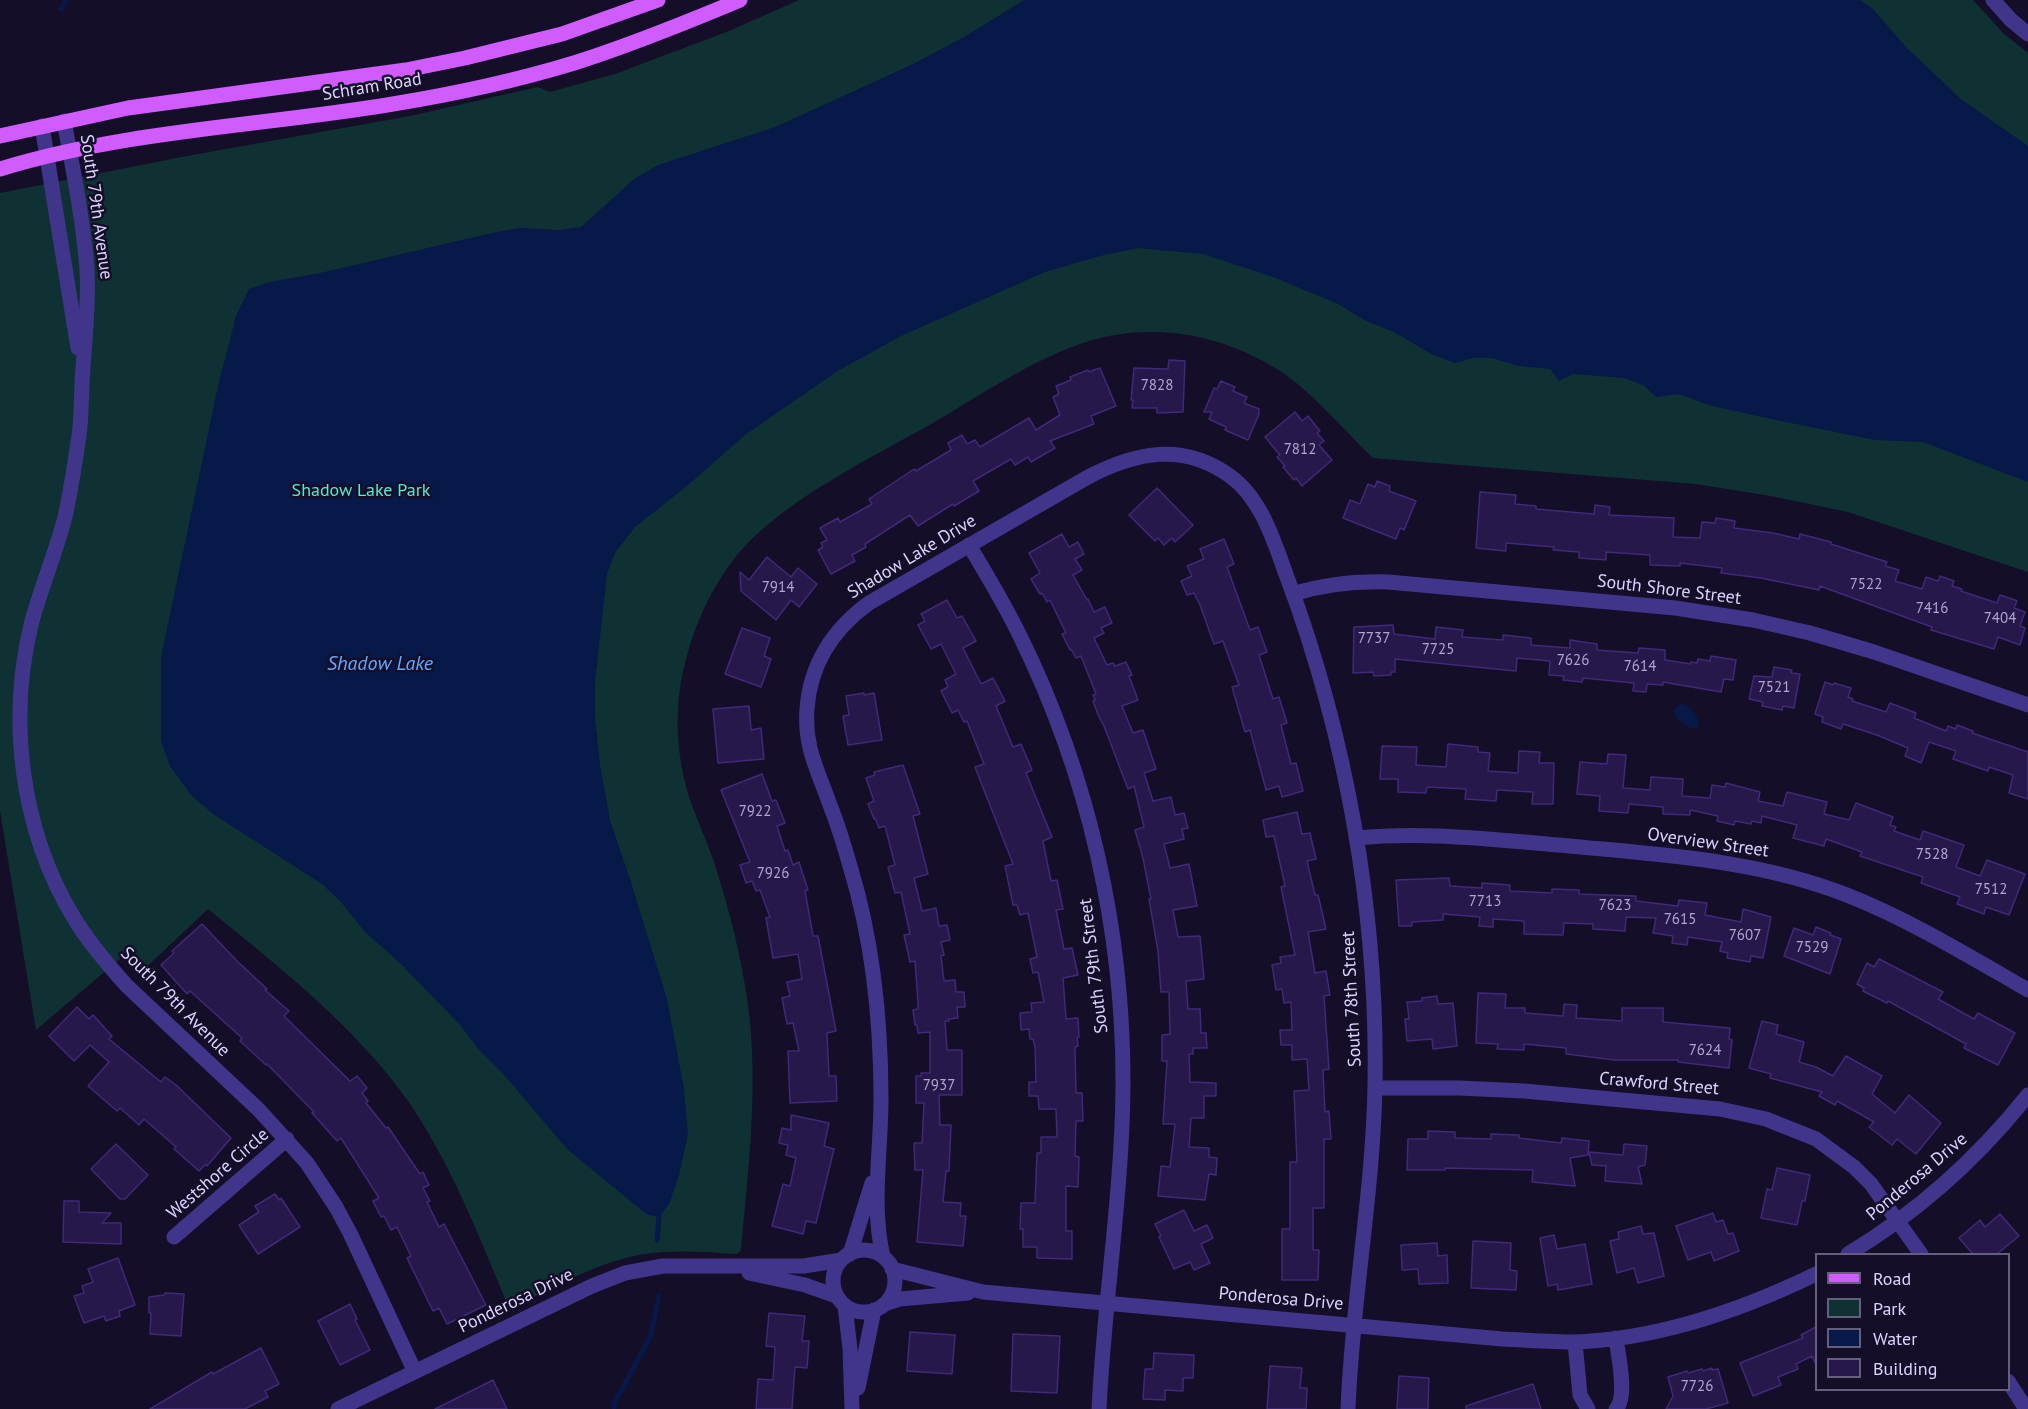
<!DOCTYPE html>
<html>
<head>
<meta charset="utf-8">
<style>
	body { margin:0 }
	#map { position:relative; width:2028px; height:1409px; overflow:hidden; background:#150e28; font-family:"PT Sans",sans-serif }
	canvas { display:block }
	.legend { position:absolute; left:1815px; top:1253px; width:195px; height:138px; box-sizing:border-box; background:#150e28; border:2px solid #655e7e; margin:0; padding:8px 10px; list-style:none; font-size:18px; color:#ddd5ff }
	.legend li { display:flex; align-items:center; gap:12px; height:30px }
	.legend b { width:30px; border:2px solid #655e7e }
</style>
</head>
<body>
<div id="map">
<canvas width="2028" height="1409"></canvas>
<ul class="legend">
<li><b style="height:8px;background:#d05cff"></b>Road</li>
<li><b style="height:16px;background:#103133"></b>Park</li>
<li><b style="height:16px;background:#061949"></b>Water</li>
<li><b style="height:16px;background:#27184b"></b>Building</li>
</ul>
</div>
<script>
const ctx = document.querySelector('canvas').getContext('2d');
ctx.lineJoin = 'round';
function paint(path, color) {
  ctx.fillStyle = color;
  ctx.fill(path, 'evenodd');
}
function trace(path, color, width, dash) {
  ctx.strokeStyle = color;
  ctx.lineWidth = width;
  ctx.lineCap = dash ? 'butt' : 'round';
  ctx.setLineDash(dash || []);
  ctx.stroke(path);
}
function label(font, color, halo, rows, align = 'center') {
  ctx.font = font + ' "PT Sans",sans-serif';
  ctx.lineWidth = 5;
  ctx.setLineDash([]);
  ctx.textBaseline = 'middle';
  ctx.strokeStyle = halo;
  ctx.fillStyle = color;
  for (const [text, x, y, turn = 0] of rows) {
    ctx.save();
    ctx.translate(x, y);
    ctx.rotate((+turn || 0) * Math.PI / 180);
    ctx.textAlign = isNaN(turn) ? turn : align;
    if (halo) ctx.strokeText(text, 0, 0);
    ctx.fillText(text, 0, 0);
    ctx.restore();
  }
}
paint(new Path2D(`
	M799 0H1973L2004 34 2028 53V572L1848 512 1771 496 1696 484 1373 458C1349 435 1326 408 1300 386 1269 359 1221 339 1181 334 1149 330 1117 332 1086 342 1031 360 981 395 931 424 869 459 782 501 737 555 706 594 688 640 680 688 675 721 678 758 687 790 694 814 705 836 713 859 726 899 737 939 744 980 761 1070 749 1160 741 1250L737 1254C705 1252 671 1249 639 1255 594 1264 551 1288 510 1310 480 1239 452 1165 408 1101 355 1026 278 966 208 909L138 975 122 957 36 1030 0 811V193L187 156 410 116 538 87 550 92 615 74 729 31Z`), '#103133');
paint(new Path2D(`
	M1024 0H1860L1872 8 1907 48 1961 99 2028 146V482L1923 442 1875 440 1776 420 1712 406 1678 394 1656 397 1643 385 1624 378 1573 374 1559 381 1550 369 1519 366 1491 358H1473L1455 363 1433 355 1394 332 1366 321 1338 304 1273 277 1203 254 1138 248 1100 256 1045 272 901 336 836 372 745 435 687 486 635 527 615 553 607 574 595 682V717L600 765 610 820 630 879 667 999 684 1089 688 1134 679 1175 669 1204 659 1217 646 1214 567 1149 505 1076 480 1051 460 1025 400 963 365 932 340 901 322 884 213 814 191 795 170 766 161 741V657L218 386 236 316 249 289 269 282 320 273 492 233 519 228 559 230 581 227 634 179 658 165 775 127 911 65 964 37Z
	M1681 704C1690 705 1697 715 1699 723L1697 728 1692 729 1676 718 1674 710Z`), '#061949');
trace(new Path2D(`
	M61 9 66 0
	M657 1240 659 1217
	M614 1409V1404L651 1335 659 1296`), '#061949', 5);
const building = new Path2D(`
	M1169 360 1185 361 1183 412 1157 413V408H1132L1133 400H1131L1134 368 1168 369Z
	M1100 368 1116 406 1091 416 1094 424 1050 441 1055 448 1031 462 1028 457 1015 465 1011 459 973 481 979 491 954 506 953 504 918 526 910 515 865 544 866 547 852 555 855 561 831 574 818 550 823 547 821 543 827 540 820 528 838 518 840 522 872 504 869 499 914 469 916 471 951 450 948 443 962 435 967 444 975 440 980 447 1029 418 1036 430 1060 415 1053 397 1059 394 1056 386 1071 380 1070 377 1088 370 1089 372Z
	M1221 381 1235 387 1233 391 1247 397 1244 403 1259 409V414L1248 440 1225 430 1226 427 1209 419 1212 412H1204L1214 388 1217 389Z
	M1295 412 1302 421 1308 416 1320 431 1317 433 1324 441 1319 445 1332 460 1302 486 1296 478 1294 480 1283 467 1285 466 1277 457 1280 455 1265 437Z
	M1377 481 1390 486 1389 491 1416 501 1404 530 1400 528 1396 539 1343 518 1350 500 1360 504 1368 484 1375 487Z
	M1157 488 1193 525 1175 542 1172 538 1164 545 1158 538 1155 541 1129 515Z
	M1480 492 1516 495 1515 504 1536 506V509L1594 514 1595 505 1610 507 1609 515 1674 518 1673 537 1700 538 1702 522 1715 523 1716 518 1735 521 1734 528 1773 533 1799 539 1800 534 1831 542V544L1887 562 1885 566 1899 570 1895 581 1922 589 1926 577 1938 581 1940 576 1954 581 1952 586 1962 589 1961 591 1997 603 2000 595 2015 600 2017 601 2014 608 2025 612 2020 626 2025 628 2020 645 1998 637 1994 649 1931 630 1932 627 1820 586 1819 590 1761 578 1721 573 1722 568 1680 563V566L1650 565V555L1606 552V560L1579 558V552L1553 550 1554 547 1506 543V551L1476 548Z
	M1062 534 1069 547 1078 542 1084 554 1075 559 1082 570 1073 575 1087 600 1088 599 1094 612 1105 607 1112 623 1101 628 1104 633 1094 638 1107 665 1113 663 1115 666 1126 662 1132 675 1129 676 1138 700 1122 706 1133 733 1143 730 1156 769 1144 773 1153 801 1171 797 1175 815 1184 813 1188 828 1182 829 1184 839 1164 844 1170 868 1189 864 1197 906 1173 910 1178 937 1200 936 1202 957 1204 979 1186 981 1188 1009H1200L1201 1033H1206L1207 1048H1193V1054H1189L1190 1082 1216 1083V1096H1204V1118H1191L1189 1147 1209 1148V1157L1217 1158 1216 1175 1209 1174 1205 1200 1158 1196 1161 1166 1170 1167 1175 1124H1163L1167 1061H1162V1035L1170 1034 1169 992H1161L1158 951 1149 899H1151L1143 858 1135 830 1144 827 1134 786 1128 789 1104 726 1099 717 1093 701 1095 700 1093 695 1096 694 1081 656 1076 658 1071 649 1070 650 1062 634 1066 633 1050 600 1047 602 1042 593 1040 594 1031 579 1040 573 1029 553Z
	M1224 539 1234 564 1227 567 1250 630 1258 627 1267 652 1259 655 1273 699 1279 697 1287 723 1281 725 1291 764 1296 763 1303 791 1282 797 1279 786 1266 790 1250 730 1245 732 1232 687 1239 685 1223 641 1214 644 1200 605 1194 593 1187 595 1181 581 1192 576 1187 566 1204 559 1200 549Z
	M767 557 791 577 798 568 817 584 799 607 791 600 776 620 741 591 740 572 749 580Z
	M947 600 957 618 962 616 976 641 963 648 981 684 993 678 1005 701 996 706 1013 747 1021 744 1032 770 1026 773 1052 837 1043 841 1051 881 1057 880 1063 909 1056 910 1064 949 1072 948 1078 975 1063 978 1066 1019 1078 1018 1079 1037H1077L1078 1046 1075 1047 1076 1093H1082L1083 1121H1076L1075 1156 1079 1157 1078 1187 1066 1186V1231H1072V1259L1037 1258V1247H1023V1229H1020L1021 1203H1035L1037 1153H1041V1137H1057L1056 1109H1039L1038 1096H1029V1082H1036L1035 1047 1033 1039H1030L1029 1029 1021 1030 1020 1013 1032 1012 1031 1003 1044 1002 1038 972 1033 973 1030 959 1037 957 1028 913 1020 915 1017 905H1013L1005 866 1013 864 975 767 984 764 967 721 964 722 958 710 952 713 941 691 948 687 945 680 956 674 941 644 931 649 918 625 925 621 921 614Z
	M1393 625 1394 634 1435 639 1436 627 1463 630 1462 637 1503 640V635L1531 638V645L1570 648V640L1597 644V650L1638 653 1639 648 1665 650V660L1691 664V662L1697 663 1698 659 1710 661 1711 656 1736 660 1733 680 1724 679 1721 692 1663 682V685L1647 684 1646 692 1633 691 1634 683 1583 678 1582 682 1563 680 1564 676 1549 675 1550 661 1517 658 1516 671 1395 659V672H1391V675L1374 676 1373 672 1353 673 1354 627Z
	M742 628 770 638 764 656 771 659 761 687 725 674Z
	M1774 667 1792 670 1791 673 1800 674 1794 708 1783 706 1782 710 1762 706 1763 702 1749 699 1754 676 1772 677Z
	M1825 682 1833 685 1834 683 1851 688 1848 697 1853 699 1852 701 1886 712 1890 703 1916 713 1914 718 1946 731 1948 726 1956 729 1957 725 1973 731 1972 733 2028 752V799L2009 793 2013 775 1989 767 1988 771 1953 759 1956 751 1929 742 1921 763 1905 756 1908 748 1877 735 1843 724 1841 729 1822 722 1823 717 1815 714Z
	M864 693V695L874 693 882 740 848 745 843 716 849 715 846 696Z
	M749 706 751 730 761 728 764 759 718 763 713 709Z
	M1448 744 1478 747V752L1490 753 1488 771 1518 773 1519 751 1540 752 1539 763H1554L1553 804H1532L1533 792 1497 790 1496 801 1465 799 1466 789 1427 787 1426 793 1398 792V779H1380L1382 746 1417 747 1416 765 1446 767Z
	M1608 754 1626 755 1623 788 1650 790 1651 777 1683 779 1682 796 1710 798 1712 785 1725 787 1726 783 1760 792 1758 801 1783 806 1787 792 1827 802 1824 814 1849 820 1856 803 1893 817 1890 825 1896 827 1894 831 1920 840 1923 831 1964 845 1956 867 1980 876 1987 860 2025 874 2009 915 1986 907 1984 914 1957 904 1960 897 1921 883 1923 877 1860 856 1862 852 1826 839 1824 846 1793 838 1797 825 1762 816 1761 823 1752 821 1751 824 1735 821 1734 825 1717 821 1718 816 1690 810V815L1663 814V807L1629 804 1628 813 1599 811 1600 796 1577 794 1580 762 1607 764Z
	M903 765 920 814 913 816 928 874 914 878 922 911 936 908 939 926 947 925 950 940 941 942 944 955 941 956 944 981 955 980 956 992H964L965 1007H957L958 1018 948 1019 949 1021H945L947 1050H962V1095H939L940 1125H951L949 1171H946L943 1202 961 1203 960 1216H966L963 1246 917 1242 923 1170H915L914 1143H922L924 1103H916V1076H921V1073H930V1032L918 1033 917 1025H915L913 1010 918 1009V1002L915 961 910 962 904 935 910 934 901 892 895 893 888 867 895 865 885 826 879 828 875 818 874 819 868 804 874 801 866 778 875 775 874 772Z
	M762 774 772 801 776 800 785 823 777 826 785 851 788 850 793 865 799 862 808 890 805 891 813 936H818L836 1031 827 1033 829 1076H836L837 1101 790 1103 788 1051H799L793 1023 787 1024 782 998 790 996 787 982 802 979 798 954 773 958 766 918 770 917 760 890 756 891 752 881 746 883 740 865 750 862 721 790Z
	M1297 812 1302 834 1310 833 1316 859 1307 861 1315 895H1318L1326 929 1308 932 1315 973 1326 971 1330 995 1324 996 1329 1069 1323 1070 1325 1112 1329 1111 1331 1139H1324V1208H1313V1250H1319L1318 1280H1282V1229H1290V1162H1297L1294 1091 1309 1090 1307 1059 1292 1060V1045H1281L1280 1030H1292L1291 1002 1284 1003 1282 989 1276 990 1272 965 1281 963 1280 957 1295 955 1281 887 1285 886 1274 836 1266 837 1263 820Z
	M1449 878 1450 886 1482 888V883L1510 885V891L1552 893V889L1579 890V894L1636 896V901L1678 906 1679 900 1707 903 1705 915 1741 922 1743 909 1771 917 1763 958 1751 956 1750 962 1727 958 1728 953 1720 951 1722 942 1688 937 1687 945 1672 943 1673 936 1653 933 1656 918 1626 917 1625 931 1593 929V924L1564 923 1563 935 1524 934V921L1493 919V927L1479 926 1480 917 1443 914V920L1412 922V926H1399L1396 880Z
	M202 924 237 961 267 989 265 990 289 1011 284 1016 350 1081 357 1076 367 1088 362 1093 368 1101 366 1103 386 1128 388 1127 420 1174 423 1172 429 1185 423 1188 430 1201 427 1202 439 1227 444 1224 486 1305 447 1324 439 1308 433 1311 407 1258 411 1256 397 1227 391 1230 384 1216 381 1217 373 1201 379 1198 341 1138 337 1141 312 1113 314 1112 267 1064 266 1065 240 1041 242 1038 190 991 187 994 161 965 174 953 172 951Z
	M1816 927 1831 933 1830 935 1841 939 1830 974 1784 956 1794 928 1813 935Z
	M1879 959 1943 992 1938 999 1974 1019 1978 1013 2015 1033 1998 1065 1964 1048 1966 1044 1888 1001 1887 1003 1863 991 1864 988 1857 984 1867 963 1874 967Z
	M1478 993 1506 994 1505 1008H1525V1013L1563 1016 1564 1004 1577 1005 1576 1018 1622 1021V1008H1663V1022L1730 1028 1729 1039 1732 1040 1729 1068 1678 1062V1060H1615L1566 1054V1048L1524 1044V1050L1497 1049 1498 1044 1476 1043Z
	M1437 996 1438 1004 1453 1003 1457 1046 1433 1049 1432 1039 1407 1041 1405 1019H1409L1407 1002 1422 1001V998Z
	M77 1007 89 1019 93 1015 112 1036 109 1039 161 1082 165 1077 176 1085 231 1138 207 1166 206 1164 199 1171 174 1149 176 1147 144 1119 139 1125 120 1108 117 1111 88 1086 109 1062 90 1045 74 1061 49 1036Z
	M1762 1021 1778 1025 1776 1034 1804 1042 1799 1062 1816 1067 1833 1076 1846 1056 1882 1076 1872 1094 1895 1113 1909 1095 1941 1123 1916 1154 1897 1139 1892 1145 1869 1127 1874 1122 1837 1101 1835 1105 1819 1096 1822 1092 1770 1078 1771 1074 1749 1068Z
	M791 1115 829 1123 824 1146 834 1149 816 1223 806 1221 803 1234 772 1226 783 1184 790 1186 796 1158 786 1155 788 1145 779 1143 782 1128 791 1130Z
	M1428 1131 1455 1132V1138L1491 1139V1134L1519 1135V1138L1561 1143 1562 1138 1589 1141 1588 1155 1570 1158 1575 1186 1532 1182 1533 1170 1445 1168V1170H1407L1408 1139H1428Z
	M116 1144 148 1175 125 1199H120L91 1169Z
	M1624 1144 1647 1146 1645 1165 1638 1167 1642 1184 1605 1181 1606 1166 1592 1165 1589 1152 1623 1155Z
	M1777 1168 1810 1175 1805 1201H1802L1797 1225 1761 1218 1767 1189 1772 1190Z
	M275 1194 279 1200 281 1198 300 1227 258 1254 239 1225 259 1212 255 1206Z
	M64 1201H79V1212L111 1213 102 1223H121V1244L63 1242Z
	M1184 1210 1194 1231 1207 1225 1213 1238 1201 1244 1210 1263 1194 1270 1190 1262 1174 1269 1159 1237 1161 1236 1155 1224Z
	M1713 1213 1716 1222 1723 1220 1728 1234 1733 1233 1739 1251 1714 1261 1711 1252 1688 1260 1676 1226Z
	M2000 1214 2019 1236 1997 1254H1973L1959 1238 1980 1220 1985 1227Z
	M1641 1226 1643 1234 1654 1233 1664 1276 1638 1283 1634 1268 1617 1273 1610 1241 1619 1239 1618 1232Z
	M1554 1235 1557 1249 1585 1244 1592 1284 1558 1290 1557 1284 1548 1286 1540 1238Z
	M1473 1241 1511 1243 1510 1270 1517 1271 1516 1290 1471 1288Z
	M1437 1243 1438 1256 1447 1255 1448 1283 1419 1284 1418 1269 1402 1270 1401 1245Z
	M118 1258 135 1305 119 1311 120 1316 106 1321 104 1316 84 1323 74 1296 84 1293 82 1286 93 1282 88 1269Z
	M165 1293 184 1294 181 1336 150 1334 151 1313H149V1297L164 1295Z
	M350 1304 357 1319 355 1320 370 1350 340 1365 318 1321Z
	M769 1313 805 1316 802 1341H809L807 1368 795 1367 792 1409H756L758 1379 773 1380 775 1347 766 1346Z
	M1816 1327V1365L1812 1356 1796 1364 1798 1369 1778 1377 1781 1385 1753 1396 1740 1363 1803 1338 1801 1335Z
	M910 1332 955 1335 952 1374 907 1371Z
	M1013 1334 1060 1336 1057 1393 1011 1391Z
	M261 1348 279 1384 265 1391 268 1397 245 1409H150L212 1372 213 1374Z
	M1154 1353 1194 1355 1193 1378H1183V1391L1165 1390V1400L1143 1399 1145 1369H1153Z
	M1270 1366 1302 1368 1300 1388H1307L1306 1409H1267Z
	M1712 1368V1370L1718 1369 1728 1403 1706 1409H1666L1673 1396 1668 1377 1687 1371 1688 1373 1702 1369 1703 1371Z
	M1399 1376 1429 1378 1428 1409H1397Z
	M493 1380 507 1409H435Z
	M1533 1384 1541 1409H1466V1406Z`);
paint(building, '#27184b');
trace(building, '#3f2978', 1.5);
trace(new Path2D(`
	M1993 0 2011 20 2028 34
	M64 121C73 169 83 219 87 269 89 302 85 335 83 368 81 391 82 414 79 436 75 463 71 490 65 517 56 552 42 585 32 621 7 719 21 831 74 918 89 943 108 965 127 986L259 1110 307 1163 336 1207 350 1233 415 1372
	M42 126 78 348
	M969 545C987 575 1005 605 1020 636 1089 776 1124 932 1123 1088 1122 1195 1104 1302 1099 1409
	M1293 594C1325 584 1355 581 1388 582L1675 608 1753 620 1810 633 1874 652 2028 705
	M1356 838C1428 831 1497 840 1569 846 1663 855 1758 860 1847 895 1910 920 1969 956 2028 990
	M1375 1088H1459L1524 1091 1720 1109 1766 1119 1816 1139 1854 1167 1871 1184 1921 1254
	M174 1237 287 1139
	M833 1281a31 31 0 1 1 62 0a31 31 0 1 1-62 0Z
	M850 1254 872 1183
	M1848 1254C1918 1212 1977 1159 2028 1095
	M883 1257C871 1205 881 1152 881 1099 881 1020 873 941 850 866 844 845 838 825 830 805 818 771 804 747 807 709 810 665 833 629 869 603L1088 477C1136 452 1183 442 1230 476 1262 499 1274 542 1287 577 1347 738 1378 914 1375 1086 1373 1194 1352 1301 1348 1409
	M892 1269 983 1292 1502 1339C1526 1340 1551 1342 1575 1342 1659 1339 1742 1310 1816 1274
	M749 1273 805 1285 836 1296
	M885 1304 900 1299 968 1293
	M845 1306 850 1349 852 1409
	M1616 1338C1618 1355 1628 1397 1616 1409
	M1575 1342 1580 1395 1588 1409
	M2008 1381 2026 1409
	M858 1388 874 1310
	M338 1409 592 1286 625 1273 663 1266H804L841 1260`), '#40358b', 15);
trace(new Path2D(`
	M0 136 128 108 406 70 465 58 562 34 658 0
	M0 169C128 130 262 126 393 104 454 94 515 81 574 63 631 45 685 23 740 0`), '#d05cff', 15);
label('15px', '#b0a6d2', null, [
	["7828",1157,386],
	["7812",1300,450],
	["7522",1866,585],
	["7914",778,588],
	["7416",1932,609],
	["7404",2000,619],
	["7737",1374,639],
	["7725",1438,650],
	["7626",1573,661],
	["7614",1640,667],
	["7521",1774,688],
	["7922",755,812],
	["7528",1932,855],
	["7926",773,874],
	["7512",1991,890],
	["7713",1485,902],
	["7623",1615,906],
	["7615",1680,920],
	["7607",1745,936],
	["7529",1812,948],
	["7624",1705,1051],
	["7937",939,1086],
	["7726",1697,1387]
]);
label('18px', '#ddd5ff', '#150e28', [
	["Schram Road",372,87,-9],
	["South 79th Avenue",96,207,82],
	["Shadow Lake Drive",912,557,-31],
	["South Shore Street",1669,590,7],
	["Overview Street",1708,843,8],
	["South 79th Street",1094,966,-97],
	["South 78th Street",1352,999,-93],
	["South 79th Avenue",175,1002,45],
	["Crawford Street",1659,1084,5],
	["Westshore Circle",218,1174,-41],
	["Ponderosa Drive",1917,1177,-40],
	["Ponderosa Drive",1281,1299,5],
	["Ponderosa Drive",516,1301,-26]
]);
label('18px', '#57e9d1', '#150e28', [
	["Shadow Lake Park",361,491]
]);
label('italic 20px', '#63a9ff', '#150e28', [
	["Shadow Lake",380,664]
]);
</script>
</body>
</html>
